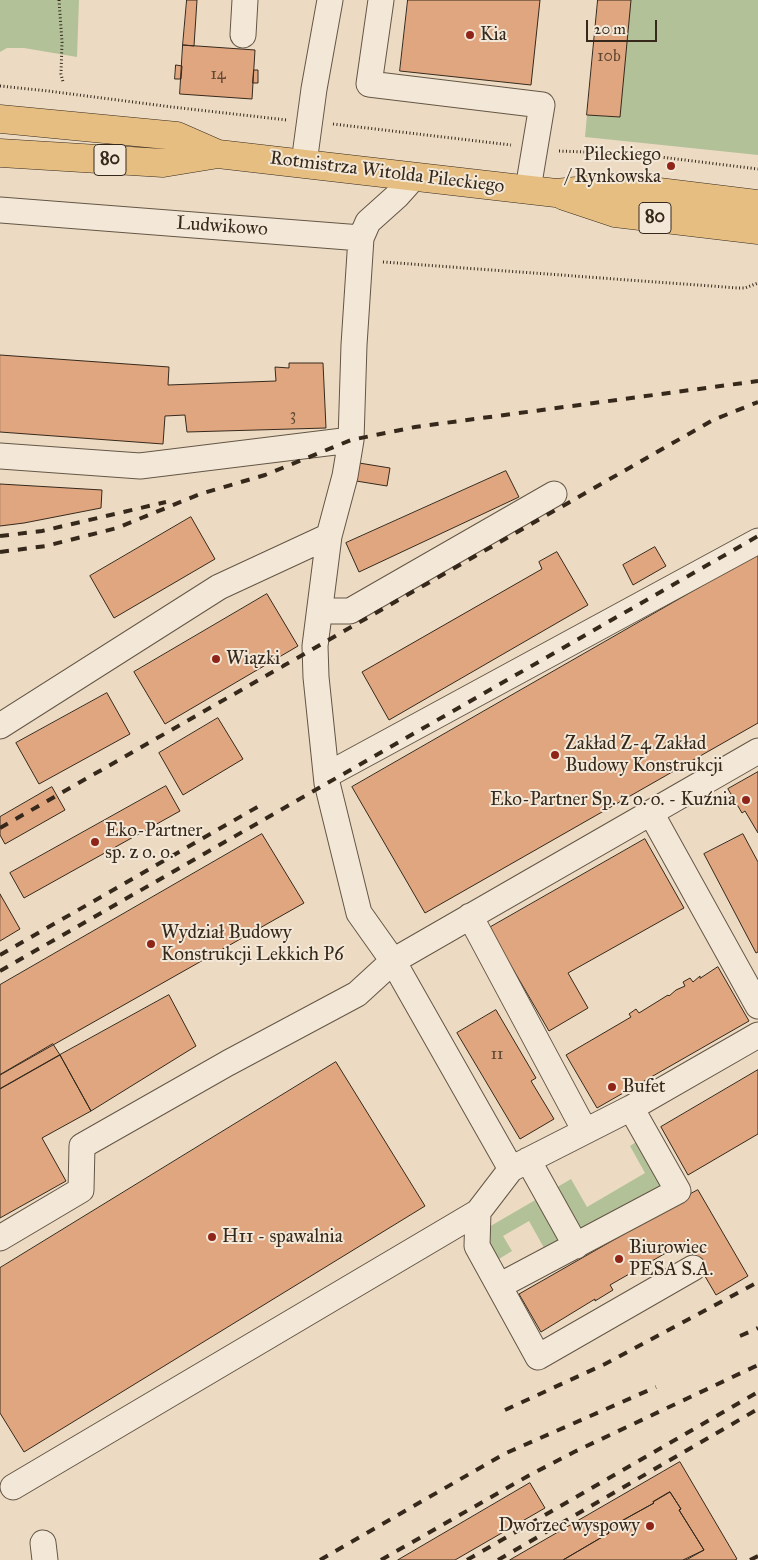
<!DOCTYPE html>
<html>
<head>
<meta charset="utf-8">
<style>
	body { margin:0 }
	#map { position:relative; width:758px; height:1560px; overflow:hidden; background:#ecdbc2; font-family:"IM FELL Great Primer",serif }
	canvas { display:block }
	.scale { position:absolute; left:586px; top:20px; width:71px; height:22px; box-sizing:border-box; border:2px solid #36291c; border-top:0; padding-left:6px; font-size:15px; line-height:18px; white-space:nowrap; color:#36291c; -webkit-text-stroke:4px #f3e8d7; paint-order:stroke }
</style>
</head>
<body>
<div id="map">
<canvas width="758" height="1560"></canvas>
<div class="scale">20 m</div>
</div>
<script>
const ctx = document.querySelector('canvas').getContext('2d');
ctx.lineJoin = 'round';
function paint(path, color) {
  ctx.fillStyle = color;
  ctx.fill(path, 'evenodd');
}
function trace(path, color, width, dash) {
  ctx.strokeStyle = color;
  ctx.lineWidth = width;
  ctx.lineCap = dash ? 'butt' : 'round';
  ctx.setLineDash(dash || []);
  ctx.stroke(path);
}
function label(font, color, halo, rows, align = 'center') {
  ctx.font = font + ' "IM FELL Great Primer",serif';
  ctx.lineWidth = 4;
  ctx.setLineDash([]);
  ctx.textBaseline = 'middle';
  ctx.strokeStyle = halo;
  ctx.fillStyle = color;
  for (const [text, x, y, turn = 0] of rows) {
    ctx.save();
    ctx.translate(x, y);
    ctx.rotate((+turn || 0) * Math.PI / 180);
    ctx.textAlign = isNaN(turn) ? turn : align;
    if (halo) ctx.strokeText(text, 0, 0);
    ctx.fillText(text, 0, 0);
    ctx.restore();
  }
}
paint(new Path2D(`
	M0 0H79L77 57 24 48H7L0 52Z
	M631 0H758V155L585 137 587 115 620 117Z
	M639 1140 666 1186 581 1235 554 1189 571 1179 587 1207 645 1173 630 1146Z
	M537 1199 564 1246 548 1255 529 1221 503 1236 512 1251 499 1259 482 1231Z`), '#b2c198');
const building = new Path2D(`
	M187 0H197L194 46 183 45Z
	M408 0H540L531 85 400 71Z
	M598 0H631L620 117 587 115Z
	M183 45 255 50 252 99 180 94Z
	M176 65 182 66 181 79H175Z
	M254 70H258V83H253Z
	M0 355 169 367 168 385 276 381 275 367 289 368V363H323L326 428 187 432 185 415 165 416 163 444 0 432Z
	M359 463 390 468 387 486 356 481Z
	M506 471 519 497 359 572 346 543Z
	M0 484 102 490 101 508 24 523 0 526Z
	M191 517 215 559 114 618 90 576Z
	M655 547 666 566 633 585 623 565Z
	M557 552 588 605 389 720 362 672 542 569 539 562Z
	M758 554V723L425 913 352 787Z
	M267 594 298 646 165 724 134 672Z
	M107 693 130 734 39 784 16 743Z
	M218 718 243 759 183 795 159 753Z
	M758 772V833L745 811 742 813 728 789Z
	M166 786 180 811 24 898 10 873Z
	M52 787 65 810 5 844 0 835V817Z
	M262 834 304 903 0 1075V985Z
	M743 834 758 862V952L756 953 704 854Z
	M645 839 684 908 568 973 588 1008 549 1031 489 928Z
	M0 894 20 929 0 941Z
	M718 967 749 1021 597 1108 566 1055 631 1017 629 1014 636 1009 639 1013 668 995 669 996 676 990 685 986 683 982 690 978 693 982 700 976V978Z
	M169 995 196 1046 91 1111 60 1055Z
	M496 1010 536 1078 531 1081 554 1119 520 1139 457 1033Z
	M53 1044 60 1055 0 1089V1075Z
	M60 1055 91 1111 42 1138 66 1181 0 1218V1089Z
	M336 1062 425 1206 24 1452 0 1413V1268Z
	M758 1070V1134L688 1175 661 1127Z
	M698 1190 748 1276 716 1295 685 1242 610 1285 613 1290 595 1301V1299L541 1332 519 1294 666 1210 665 1208Z
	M680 1462 737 1559 735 1560H683L704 1550 679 1510 681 1509 670 1492 653 1502 654 1503 607 1529 609 1533 563 1560H510Z
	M530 1483 545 1508 455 1560H398Z
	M670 1492 681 1509 679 1510 704 1550 686 1560H563L609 1533 607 1529 654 1503 653 1502Z`);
paint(building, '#e0a680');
trace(building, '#36291c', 1);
const minor = new Path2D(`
	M381 0 369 84 542 105 528 189
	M243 35 245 0
	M304 163 314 89 330 0
	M0 210 361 238
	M351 440 345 476 329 536 315 646 316 677 327 783 359 913 393 961 511 1169 631 1108 758 1035
	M0 456 140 466 351 440 354 345 361 238 368 222 397 196 414 177
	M320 611H350L554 494
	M0 726 219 587 329 536
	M327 775 758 541
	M651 813 758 1006
	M470 916 585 1131
	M631 1108 678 1191 499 1286 538 1357 693 1268
	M528 1160 576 1246
	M0 1238 81 1190 82 1146 228 1063 357 994 393 961 758 751
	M499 1286 477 1246 478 1212 511 1169
	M13 1487 478 1212
	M43 1543 45 1560`);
const major = new Path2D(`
	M0 119 177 136 218 154
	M0 153 163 163 218 154 556 193 618 187 758 204
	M564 196 615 213 758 230`);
trace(minor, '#645646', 27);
trace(major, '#36291c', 29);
trace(new Path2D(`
	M59 0 62 42 61 74 63 82
	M0 86 48 91 172 107 287 120
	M333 124 511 145
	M559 151 636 154 758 169
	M383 262 738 288H745L758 283`), '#36291c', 3, [1, 2.5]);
trace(minor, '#f3e8d7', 25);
trace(major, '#e6be81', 28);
trace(new Path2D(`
	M0 536 42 531 166 502
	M0 552 46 546 117 528 200 494 265 475 351 440 415 427 758 381
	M0 828 713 420 758 402
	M0 955 259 806
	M0 971 758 536
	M740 1336 758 1328
	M505 1410 605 1364 758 1282
	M320 1560 504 1454 656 1387
	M381 1560 528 1476 574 1452 758 1365
	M467 1560 758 1392
	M498 1560 758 1409
	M750 1560 758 1556`), '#36291c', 4, [9, 9]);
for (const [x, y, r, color] of [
	[470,35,5,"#8f2418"],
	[671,166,5,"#8f2418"],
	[216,659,5,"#8f2418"],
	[555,755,5,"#8f2418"],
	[746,800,5,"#8f2418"],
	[95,842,5,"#8f2418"],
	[151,944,5,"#8f2418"],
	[612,1087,5,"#8f2418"],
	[212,1237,5,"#8f2418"],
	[619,1259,5,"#8f2418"],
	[650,1526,5,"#8f2418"]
]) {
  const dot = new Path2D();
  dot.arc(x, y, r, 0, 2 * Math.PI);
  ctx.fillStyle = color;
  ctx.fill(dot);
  trace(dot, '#f3e8d7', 2);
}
label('16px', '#604835', null, [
	["10b",609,57],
	["14",218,75],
	["3",293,416],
	["11",497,1055]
]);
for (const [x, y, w] of [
	[110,160,32],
	[655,218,32]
]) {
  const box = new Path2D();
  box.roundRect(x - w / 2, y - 15.5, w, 31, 4);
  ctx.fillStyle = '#f3e8d7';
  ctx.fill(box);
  trace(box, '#36291c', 1);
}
label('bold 18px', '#36291c', null, [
	["80",110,160],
	["80",655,218]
]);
label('19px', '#36291c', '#f3e8d7', [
	["Kia",480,35],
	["Pileckiego",661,155,"right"],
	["/ Rynkowska",661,177,"right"],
	["Wiązki",226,659],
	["Zakład Z-4 Zakład",565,744],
	["Budowy Konstrukcji",565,766],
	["Eko-Partner Sp. z o. o. - Kuźnia",736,800,"right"],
	["Eko-Partner",105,831],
	["sp. z o. o.",105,853],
	["Wydział Budowy",161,933],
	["Konstrukcji Lekkich P6",161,955],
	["Bufet",622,1087],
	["H11 - spawalnia",222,1237],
	["Biurowiec",629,1248],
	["PESA S.A.",629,1270],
	["Dworzec wyspowy",640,1526,"right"]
], 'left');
label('19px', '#36291c', '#f3e8d7', [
	["Rotmistrza Witolda Pileckiego",387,173,7],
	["Ludwikowo",222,227,4]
]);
</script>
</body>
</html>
